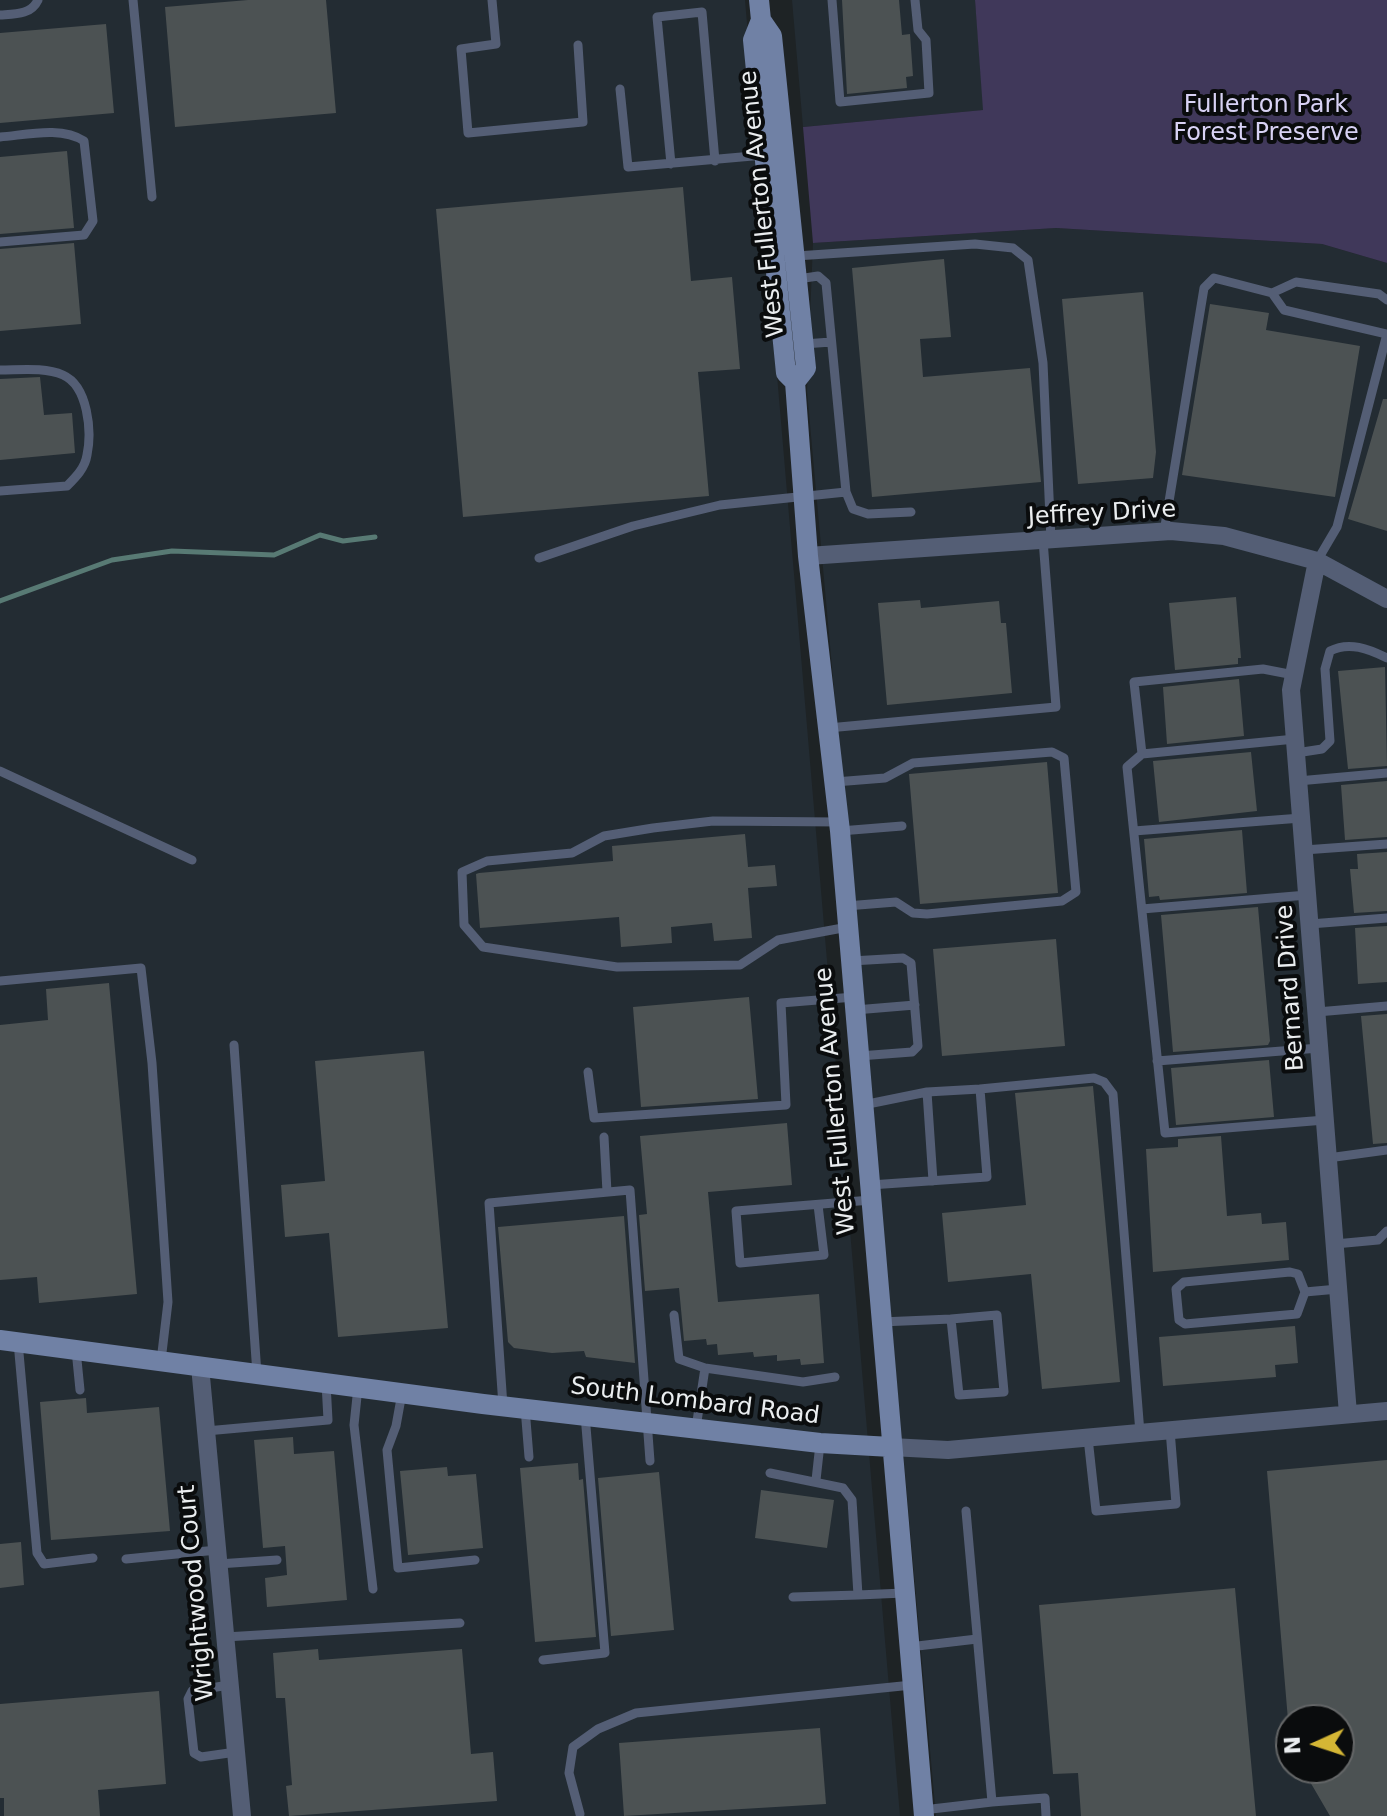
<!DOCTYPE html>
<html>
<head>
<meta charset="utf-8">
<style>
	body { margin:0 }
	#map { position:relative; width:1387px; height:1816px; overflow:hidden; background:#1e2325; font-family:"DejaVu Sans",sans-serif }
	canvas { display:block }
	.north { position:absolute; left:1275px; top:1704px; width:80px; height:80px; box-sizing:border-box; background:#0a0c0d; border:2px solid #646667; border-radius:50%; rotate:267deg; font-size:22px; font-weight:700; line-height:32px; text-align:center; color:#eaedef }
	.north::after { content:''; display:block; margin:auto; width:28px; height:36px; background:#d4b635; clip-path:polygon(50% 0,100% 100%,50% 72%,0 100%) }
</style>
</head>
<body>
<div id="map">
<canvas width="1387" height="1816"></canvas>
<div class="north">N</div>
</div>
<script>
const ctx = document.querySelector('canvas').getContext('2d');
ctx.lineJoin = 'round';
function paint(path, color) {
  ctx.fillStyle = color;
  ctx.fill(path, 'evenodd');
}
function trace(path, color, width, dash) {
  ctx.strokeStyle = color;
  ctx.lineWidth = width;
  ctx.lineCap = dash ? 'butt' : 'round';
  ctx.setLineDash(dash || []);
  ctx.stroke(path);
}
function label(font, color, halo, rows, align = 'center') {
  ctx.font = font + ' "DejaVu Sans",sans-serif';
  ctx.lineWidth = 8;
  ctx.setLineDash([]);
  ctx.textBaseline = 'middle';
  ctx.strokeStyle = halo;
  ctx.fillStyle = color;
  for (const [text, x, y, turn = 0] of rows) {
    ctx.save();
    ctx.translate(x, y);
    ctx.rotate((+turn || 0) * Math.PI / 180);
    ctx.textAlign = isNaN(turn) ? turn : align;
    if (halo) ctx.strokeText(text, 0, 0);
    ctx.fillText(text, 0, 0);
    ctx.restore();
  }
}
paint(new Path2D(`
	M0 0H745L900 1816H0Z
	M792 0H975L984 110 803 127Z
	M1056 228 1322 244 1387 263V1816H936L807 391 813 243ZM1291 1720H1339V1768H1291Z`), '#232c33');
paint(new Path2D(`
	M975 0H1387V263L1322 244 1056 228 813 243 803 127 983 110Z`), '#40385a');
trace(new Path2D(`
	M0 601 112 560 172 551 274 555 320 535 343 541 375 537`), '#587a74', 5);
paint(new Path2D(`
	M248 0H326L336 113 175 127 165 7Z
	M842 0H899L902 35 910 34 913 76 906 77 907 88 847 94Z
	M106 24 114 113 0 123V33Z
	M67 151 74 228 0 234V157Z
	M683 187 691 281 732 277 740 369 698 372 709 496 463 517 436 209Z
	M74 243 81 324 0 331V249Z
	M944 259 951 337 920 339 923 377 1030 368 1041 482 872 497 852 268Z
	M1143 292 1156 452 1153 478 1078 484 1062 299Z
	M1210 304 1269 313 1266 330 1360 346 1335 497 1182 475Z
	M40 377 44 415 72 413 75 453 0 460V379Z
	M1383 399H1387V531L1348 519Z
	M1236 597 1241 658H1238V664L1175 670 1169 603Z
	M920 600 921 608 999 601 1001 623H1006L1012 693 887 705 878 603Z
	M1385 667 1387 766 1348 769 1338 671Z
	M1239 679 1244 736 1167 744 1163 687Z
	M1251 752 1257 811 1159 822 1153 761Z
	M1047 762 1058 893 920 904 909 774Z
	M1387 781V837L1345 840 1341 785Z
	M1242 830 1247 893 1160 900 1159 896 1149 897 1144 839Z
	M745 834 748 867 775 865 777 886 748 888 752 938 714 941 712 923 671 927 672 943 621 947 619 917 480 928 476 874 479 873 613 861 612 846Z
	M1387 852V911L1354 913 1350 869H1358L1357 854Z
	M1258 907 1270 1041 1268 1045 1173 1052 1161 915Z
	M1387 926V982L1358 984 1355 928Z
	M1056 939 1065 1046 942 1056 933 949Z
	M109 983 137 1294 39 1303 37 1277 0 1280V1025L48 1020 46 989Z
	M749 997 758 1099 641 1107 633 1007Z
	M1387 1014V1143L1373 1144 1361 1016Z
	M424 1051 448 1328 338 1337 329 1233 285 1237 281 1185 325 1181 315 1061Z
	M1269 1060 1274 1117 1176 1125 1171 1068Z
	M1093 1086 1120 1382 1042 1389 1031 1274 948 1282 942 1213 1026 1205 1015 1093Z
	M787 1123 792 1185 708 1192 718 1302 819 1294 824 1363 801 1365 800 1359 777 1361V1355L754 1357 753 1352 718 1355 717 1344 707 1345 706 1339 684 1341 679 1288 645 1291 639 1215 647 1214 640 1136Z
	M1221 1136 1227 1216 1261 1213 1262 1224 1286 1222 1289 1260 1153 1272 1146 1149 1178 1147V1139Z
	M624 1216 635 1363 586 1357 584 1351 552 1353 514 1348 508 1342 498 1227Z
	M1295 1326 1298 1363 1275 1365 1276 1377 1163 1386 1159 1337Z
	M86 1398 87 1413 159 1407 170 1531 51 1540 40 1402Z
	M293 1437 294 1454 334 1451 347 1600 267 1607 265 1578 287 1575 285 1546 263 1548 254 1440Z
	M1387 1460V1816H1330L1302 1768H1339V1720H1288L1267 1471Z
	M578 1463 579 1480 583 1479 596 1637 535 1642 520 1468Z
	M447 1467 448 1476 476 1474 483 1548 408 1555 400 1471Z
	M659 1472 674 1630 611 1636 598 1478Z
	M761 1490 834 1500 827 1548 755 1538Z
	M21 1542 24 1585 0 1588V1544Z
	M1235 1588 1256 1816H1081L1078 1773 1053 1774 1039 1605Z
	M318 1649 319 1660 462 1649 471 1754 493 1752 497 1801 289 1816 286 1786 292 1785 285 1698H276L273 1653Z
	M159 1691 166 1784 98 1790 100 1816H4V1798H0V1704Z
	M820 1728 826 1804 624 1816 619 1743Z`), '#4c5253');
trace(new Path2D(`
	M133 0 152 197
	M492 0 496 44 461 49 468 133 583 122 578 45
	M832 0 840 102 929 93 926 40 918 30 915 0
	M0 15C15 14 31 15 38 0
	M620 89 628 167 764 155
	M0 137C26 135 61 126 84 141L93 221 84 235 0 242
	M671 164 657 17 702 12 715 161
	M796 256 975 244 1013 248 1028 260 1043 363 1051 540
	M1272 293 1296 282 1379 294 1387 300
	M804 344 831 342
	M0 370C20 370 45 367 63 375 88 386 92 431 87 455 85 468 76 477 67 486L0 491
	M846 492 853 509 868 514 911 512
	M1164 532 1204 288 1214 278 1272 293 1284 310 1387 334 1337 527 1317 561
	M539 558 633 526 720 505 846 492 826 283 818 276 798 279
	M1294 675 1263 669 1134 682 1142 754 1127 767 1165 1133 1325 1120
	M828 728 1056 707 1043 540
	M1296 753 1322 749 1330 741 1325 669 1330 651C1349 641 1369 649 1387 658
	M1142 754 1295 739
	M0 771 192 860
	M1298 781 1387 773
	M835 782 885 778 913 763 1052 752 1064 758 1076 892 1062 901 927 914 913 913 896 902 846 906
	M839 822 713 821 653 828 604 836 572 853 487 861 462 872 464 925 483 947 617 967 740 965 778 940 848 927
	M840 831 902 826
	M1134 831 1301 818
	M1304 850 1387 844
	M1142 909 1307 895
	M1310 924 1387 918
	M851 961 903 958 911 963 918 1046 912 1052 859 1056
	M0 981 141 968 152 1063 168 1302 161 1361
	M855 1010 915 1005
	M1317 1012 1387 1006
	M234 1045 257 1374
	M1157 1061 1319 1048
	M588 1072 594 1118 786 1105 781 1003 854 997
	M980 1089 1094 1078 1104 1082 1113 1094 1140 1433
	M927 1092 933 1181
	M863 1105 927 1092 980 1089 987 1177 870 1185
	M604 1137 607 1192
	M1328 1158 1387 1150
	M818 1205 824 1255 740 1263 736 1211 871 1200
	M1335 1244 1378 1240 1387 1231
	M1290 1272 1298 1274 1305 1292 1297 1314 1185 1324 1179 1320 1176 1289 1184 1282Z
	M1305 1292 1338 1289
	M674 1315 679 1359 705 1368 696 1428
	M881 1322 951 1319 959 1395 1004 1392 997 1315 951 1319
	M18 1342 37 1553 44 1564 93 1558
	M76 1350 80 1390
	M705 1368 803 1382 835 1377
	M358 1387 354 1425 373 1589
	M402 1393 396 1426 387 1450 398 1568 475 1560
	M503 1406 489 1203 630 1190 650 1461
	M525 1408 529 1457
	M206 1431 328 1420 326 1383
	M1088 1438 1096 1511 1176 1504 1170 1430
	M770 1473 843 1488 852 1500 858 1595 904 1593
	M816 1480 820 1444
	M126 1559 217 1550
	M218 1564 277 1560
	M793 1597 858 1595
	M225 1637 460 1623
	M909 1647 977 1639
	M543 1660 605 1653 585 1415
	M229 1685 192 1691 188 1699 194 1753 201 1757 236 1752
	M992 1802 1045 1798 1046 1816
	M923 1810 992 1802 966 1511
	M580 1814 569 1773 573 1747 598 1729 636 1713 912 1685`), '#545e75', 9);
trace(new Path2D(`
	M808 556 1171 531 1224 536 1317 561 1387 599
	M1317 561 1291 690 1348 1414
	M200 1366 242 1816
	M891 1447 948 1450 1387 1411`), '#545e75', 18);
trace(new Path2D(`
	M759 0 761 20 753 40 786 373 795 382
	M761 20 772 36 806 368 795 382 808 556 840 831 924 1816
	M0 1340 483 1404 820 1443 891 1447`), '#7081a5', 20);
label('24px', '#d8d2f4', '#0a0c0d', [
	["Fullerton Park",1266,106],
	["Forest Preserve",1266,134]
]);
label('24px', '#eaedef', '#0a0c0d', [
	["West Fullerton Avenue",763,204,-96],
	["Jeffrey Drive",1102,514,-3],
	["Bernard Drive",1291,988,-94],
	["West Fullerton Avenue",836,1101,-95],
	["South Lombard Road",695,1402,7],
	["Wrightwood Court",197,1593,-95]
]);
</script>
</body>
</html>
